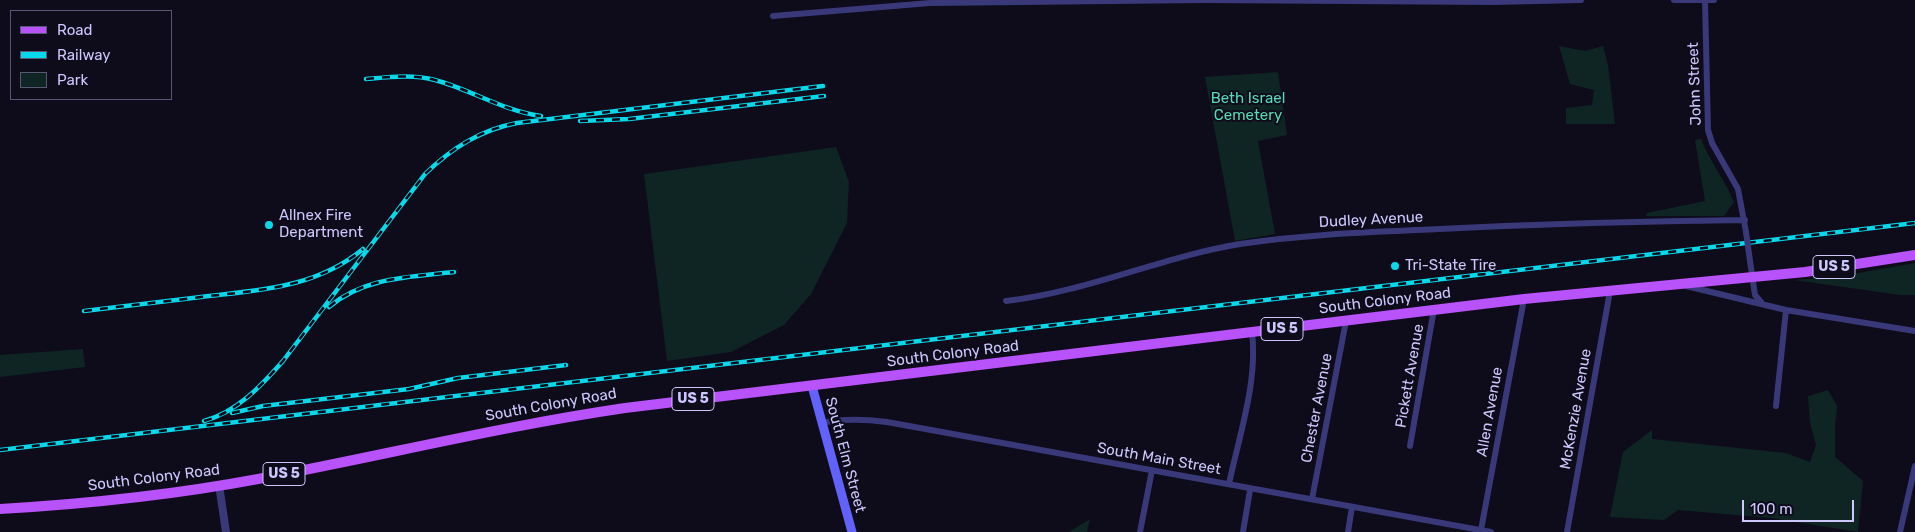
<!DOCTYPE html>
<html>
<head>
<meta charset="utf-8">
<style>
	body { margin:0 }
	#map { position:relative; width:1915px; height:532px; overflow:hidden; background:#0e0b1b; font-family:Rubik,sans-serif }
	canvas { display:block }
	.legend { position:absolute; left:10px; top:10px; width:162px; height:90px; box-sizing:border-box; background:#0e0b1b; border:1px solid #5a5675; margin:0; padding:6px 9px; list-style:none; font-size:15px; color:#ccc7fd }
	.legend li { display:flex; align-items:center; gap:10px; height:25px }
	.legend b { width:25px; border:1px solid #5a5675 }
	.scale { position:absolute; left:1742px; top:500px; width:112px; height:22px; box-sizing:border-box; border:2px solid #ccc7fd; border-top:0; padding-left:6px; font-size:15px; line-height:18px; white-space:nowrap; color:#ccc7fd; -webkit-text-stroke:4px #0e0b1b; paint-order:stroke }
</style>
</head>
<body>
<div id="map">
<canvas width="1915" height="532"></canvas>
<ul class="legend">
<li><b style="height:6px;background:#b852fa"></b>Road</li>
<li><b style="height:6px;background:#07d8ea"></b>Railway</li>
<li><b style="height:14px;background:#0f2524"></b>Park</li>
</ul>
<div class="scale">100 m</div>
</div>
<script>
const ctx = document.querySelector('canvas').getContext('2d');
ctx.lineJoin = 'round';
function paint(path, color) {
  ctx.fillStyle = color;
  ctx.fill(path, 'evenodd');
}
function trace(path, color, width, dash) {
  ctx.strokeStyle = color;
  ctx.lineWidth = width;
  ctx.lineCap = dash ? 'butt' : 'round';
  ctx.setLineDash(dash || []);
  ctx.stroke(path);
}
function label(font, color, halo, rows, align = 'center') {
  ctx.font = font + ' Rubik,sans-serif';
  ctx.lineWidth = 4;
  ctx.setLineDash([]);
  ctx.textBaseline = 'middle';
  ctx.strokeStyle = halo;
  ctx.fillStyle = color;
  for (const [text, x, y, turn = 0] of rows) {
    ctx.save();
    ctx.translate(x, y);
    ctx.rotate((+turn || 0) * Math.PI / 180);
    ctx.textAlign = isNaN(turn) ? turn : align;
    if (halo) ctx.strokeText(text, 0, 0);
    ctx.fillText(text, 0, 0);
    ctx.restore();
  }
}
paint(new Path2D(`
	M1559 46 1585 51 1603 46 1608 65 1615 124H1566V108L1592 105 1594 90 1570 84Z
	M1278 72 1287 135 1258 141 1275 234 1235 241 1205 77Z
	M1701 139C1710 162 1725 180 1734 202L1724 216H1646L1647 213 1705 201 1695 140Z
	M836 147 849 182 847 223 811 294 784 325 731 352 667 361 644 174Z
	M1915 263V295H1900L1794 280 1836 277Z
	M83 349 85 367 0 377V355Z
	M1828 390 1837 406 1835 428V457L1863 481 1858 532 1771 518 1678 510 1664 520 1610 517 1623 452 1652 430V439L1786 453 1810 462 1816 445 1810 423 1808 396Z
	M1090 519 1087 532H1069Z`), '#0f2524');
trace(new Path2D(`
	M1674 0H1714
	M1705 0 1708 130 1712 143 1738 189 1746 232
	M773 16 930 3 1204 0 1493 2 1581 0
	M1750 261 1755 295 1761 302
	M1686 286 1786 310 1915 331
	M1006 301C1086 292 1161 257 1240 244 1306 234 1373 232 1439 229 1541 224 1643 221 1745 220
	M1776 406 1786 310
	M821 423C844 418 865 419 887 422L1491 532
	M1410 446 1434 309
	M1229 484C1239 436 1258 382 1252 332
	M1312 499 1346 321
	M1481 530 1524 299
	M1140 532 1152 470
	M1243 532 1250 490
	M1348 532 1352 507
	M1567 532 1610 291
	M1900 532 1915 466`), '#393879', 6);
trace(new Path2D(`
	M219 485 226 532`), '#393879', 8);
trace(new Path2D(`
	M812 386 852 532`), '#6261fa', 9);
trace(new Path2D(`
	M0 509C86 504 173 495 258 479 381 456 502 426 625 408L1524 299 1805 272 1915 255`), '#b852fa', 10);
const rail = new Path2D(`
	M366 79C389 77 413 74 435 80 472 90 503 111 541 116
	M580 121 629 119 824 96
	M329 307C364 277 410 277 454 272
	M84 311C123 306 162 302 201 297 260 290 316 288 363 249
	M232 413 263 406 409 389 458 378 566 365
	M204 421C237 412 261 386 283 361L425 174C452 148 480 130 517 123L823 86
	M0 450 1915 223`);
trace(rail, '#07d8ea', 4.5);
trace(rail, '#0e0b1b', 2.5, [8]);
trace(new Path2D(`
	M1746 232 1750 261`), '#393879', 6);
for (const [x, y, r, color] of [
	[269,225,5,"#07d8ea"],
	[1395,266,5,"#07d8ea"]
]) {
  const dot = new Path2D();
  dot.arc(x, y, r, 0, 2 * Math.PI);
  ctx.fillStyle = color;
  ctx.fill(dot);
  trace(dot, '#0e0b1b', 2);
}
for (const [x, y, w] of [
	[1834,267,42],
	[1282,329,42],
	[693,399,42],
	[284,474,42]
]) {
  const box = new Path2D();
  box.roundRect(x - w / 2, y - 11.5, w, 23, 4);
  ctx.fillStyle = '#0e0b1b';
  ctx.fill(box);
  trace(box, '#ccc7fd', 1);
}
label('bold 14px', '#ccc7fd', null, [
	["US 5",1834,267],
	["US 5",1282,329],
	["US 5",693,399],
	["US 5",284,474]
]);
label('15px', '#ccc7fd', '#0e0b1b', [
	["John Street",1695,84,-92],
	["Dudley Avenue",1371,220,-3],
	["South Colony Road",1385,301,-7],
	["South Colony Road",953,354,-7],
	["Pickett Avenue",1410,376,-80],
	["South Colony Road",551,405,-10],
	["Chester Avenue",1317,408,-79],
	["McKenzie Avenue",1576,409,-80],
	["Allen Avenue",1490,412,-80],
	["South Elm Street",845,455,75],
	["South Main Street",1159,459,10],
	["South Colony Road",154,478,-7]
]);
label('15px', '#57dab6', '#0e0b1b', [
	["Beth Israel",1248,99],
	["Cemetery",1248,116]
]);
label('15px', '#ccc7fd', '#0e0b1b', [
	["Allnex Fire",279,216],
	["Department",279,233],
	["Tri-State Tire",1405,266]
], 'left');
</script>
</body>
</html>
